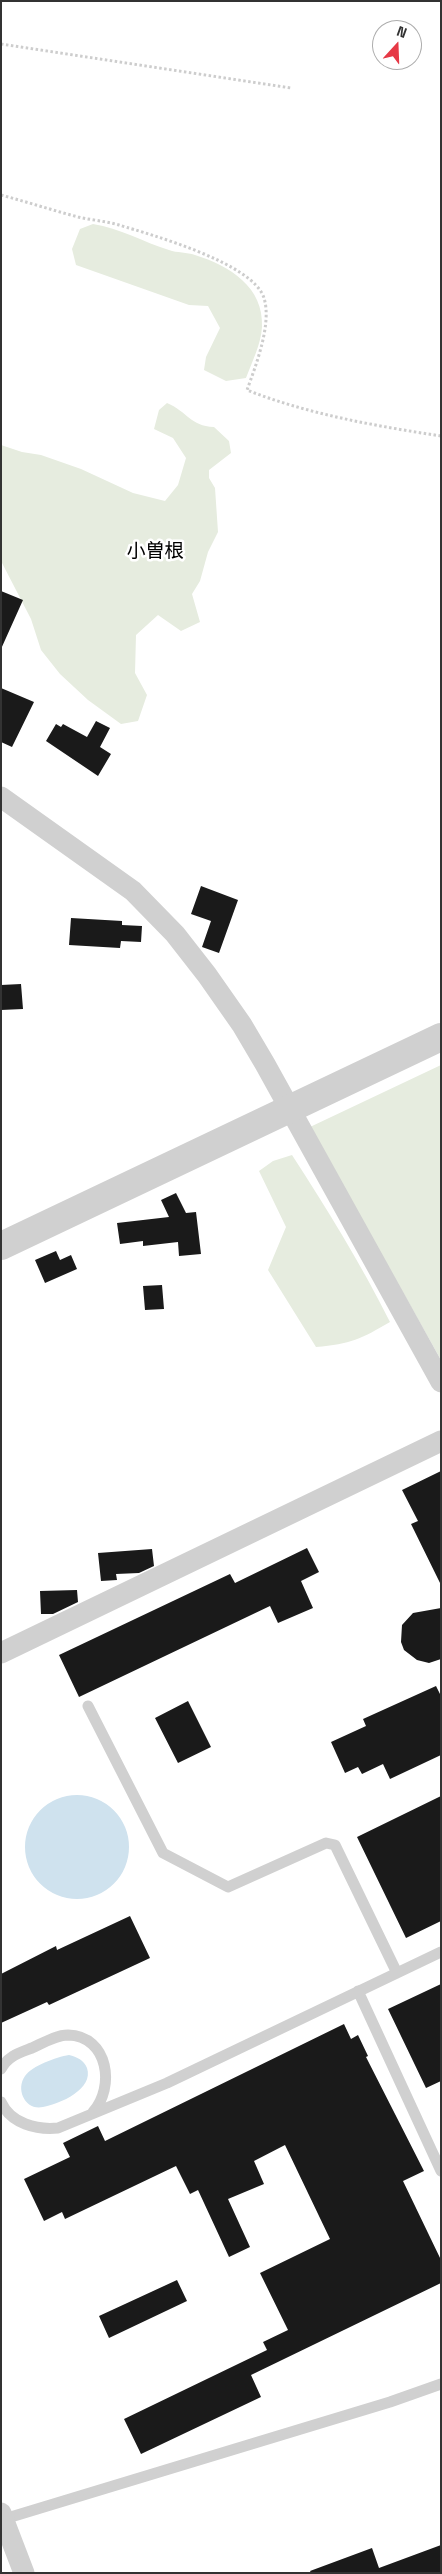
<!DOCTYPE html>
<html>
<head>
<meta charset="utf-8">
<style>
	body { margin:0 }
	#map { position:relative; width:442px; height:2574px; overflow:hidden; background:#fff; font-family:"Space Grotesk",sans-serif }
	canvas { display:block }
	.frame { position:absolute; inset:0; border:2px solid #333; pointer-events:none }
	.north { position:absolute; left:372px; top:20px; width:50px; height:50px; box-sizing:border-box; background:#fff; border:1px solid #adadad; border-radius:50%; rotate:20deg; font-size:14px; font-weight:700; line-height:20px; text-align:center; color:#333 }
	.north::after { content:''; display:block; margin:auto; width:18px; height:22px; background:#e63946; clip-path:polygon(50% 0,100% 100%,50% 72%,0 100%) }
</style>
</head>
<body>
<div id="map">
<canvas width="442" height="2574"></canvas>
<div class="frame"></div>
<div class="north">N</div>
</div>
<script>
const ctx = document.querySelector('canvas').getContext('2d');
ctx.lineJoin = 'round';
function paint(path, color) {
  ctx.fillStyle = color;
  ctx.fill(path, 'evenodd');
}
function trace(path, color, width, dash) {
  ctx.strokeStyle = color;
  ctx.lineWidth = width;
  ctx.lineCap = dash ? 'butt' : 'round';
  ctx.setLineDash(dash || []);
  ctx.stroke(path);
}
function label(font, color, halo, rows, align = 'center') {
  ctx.font = font + ' "Space Grotesk","Noto Sans JP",sans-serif';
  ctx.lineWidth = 5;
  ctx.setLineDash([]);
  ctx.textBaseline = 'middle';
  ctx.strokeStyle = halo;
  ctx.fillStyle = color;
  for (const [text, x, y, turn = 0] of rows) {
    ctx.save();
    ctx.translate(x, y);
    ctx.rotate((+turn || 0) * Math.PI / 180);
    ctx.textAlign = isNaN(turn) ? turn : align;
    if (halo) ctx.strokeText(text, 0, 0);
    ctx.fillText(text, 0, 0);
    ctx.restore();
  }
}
paint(new Path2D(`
	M93 224C120 228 143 242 169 250 177 253 187 252 195 255 230 266 264 287 262 327 261 344 252 362 246 378L226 381 204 370 206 357 220 328 208 306 189 305 76 265 72 249 80 229Z
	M167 403C188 412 190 426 214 427L229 441 231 453 209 470V478L215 488 218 532 208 552 200 581 192 594 200 622 181 631 158 615 136 635 135 673 147 695 138 721 121 724 88 700 60 674 41 650 31 619 1 561V445L22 452 41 455 81 469 133 493 165 501 178 485 186 458 173 438 154 429 159 410Z
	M441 1065V1360L310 1127Z
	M292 1155C327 1209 361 1264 390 1322 361 1339 351 1344 316 1347L268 1270 286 1227 259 1171 273 1161Z`), '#e6ecdf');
paint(new Path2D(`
	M25 1847a52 52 0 1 1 104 0a52 52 0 1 1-104 0Z
	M69 2055C77 2057 84 2060 87 2068 94 2089 60 2104 43 2107 26 2111 15 2090 25 2076 32 2066 56 2057 69 2055Z`), '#cfe2ee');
paint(new Path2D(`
	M1 591 23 600 1 649Z
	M1 688 34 702 12 747 1 742Z
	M96 721 110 728 100 747 111 754 98 776 46 741 56 724 61 727 63 724 87 737Z
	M201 886 238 900 219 953 202 947 211 921 191 914Z
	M71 918 122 921V925L142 926 141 942 121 941 120 948 69 945Z
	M21 984 23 1009 1 1010V985Z
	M176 1193 186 1213 196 1212 201 1254 179 1256 178 1242 143 1246V1241L120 1244 117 1223 169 1217 161 1200Z
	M56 1251 60 1260 71 1255 77 1269 45 1283 35 1260Z
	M162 1285 164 1309 145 1310 143 1286Z
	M441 1471V1585L411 1524 418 1521 402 1490Z
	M307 1548 319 1572 301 1581 313 1608 278 1623 270 1606 79 1697 59 1655 230 1574 235 1583Z
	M152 1549 154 1566 139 1573 116 1574 117 1580 101 1581 98 1553Z
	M77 1590 78 1602 53 1614H41L40 1591Z
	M441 1608V1659L429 1663 417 1660 404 1650 401 1642 402 1625 413 1613Z
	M436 1686 441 1696V1755L390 1779 383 1764 362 1774 358 1767 345 1773 331 1742 366 1726 363 1719Z
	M188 1701 211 1747 178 1763 155 1718Z
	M441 1796V1921L406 1938 357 1837Z
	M130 1916 150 1958 49 2005 47 2002 1 2023V1974L56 1946 57 1950Z
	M441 1984V2081L426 2088 388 2009Z
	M344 2024 351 2039 358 2035 368 2056 366 2057 424 2171 403 2181 441 2260V2283L251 2375 261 2397 141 2454 124 2419 267 2350 263 2342 288 2330 260 2273 330 2239 285 2145 254 2161 264 2184 228 2199 250 2247 229 2257 198 2190 190 2194 176 2166 65 2219 62 2212 44 2221 24 2179 70 2157 63 2143 98 2126 105 2141Z
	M177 2280 187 2301 109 2338 99 2316Z
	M441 2545V2573H311L310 2571 372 2548 379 2568Z`), '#1a1a1a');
trace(new Path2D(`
	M1 44 291 88
	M1 195C27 202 52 210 78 217 91 220 105 221 119 225 152 235 253 263 264 298 272 324 256 365 247 390 307 414 376 426 441 436`), '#cdcdcd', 3, [2.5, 2.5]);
trace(new Path2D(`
	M88 1706 163 1853 228 1887 326 1843 335 1845 397 1973
	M358 1991 441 2171
	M1 2069C8 2056 19 2053 32 2048 43 2043 56 2035 68 2035 109 2036 115 2088 93 2112
	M1 2102C11 2124 37 2130 58 2128L167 2083 441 1952
	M1 2520 390 2402 441 2384`), '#d0d0d0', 11);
trace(new Path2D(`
	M1 797 133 891 175 934 207 975 242 1025 265 1064 441 1382
	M1 1653 441 1441
	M1 2513 24 2573`), '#d0d0d0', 21);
trace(new Path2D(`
	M1 1246 441 1037`), '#d0d0d0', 28);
label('19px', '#000', '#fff', [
	["小曽根",155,552]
]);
</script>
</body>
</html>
